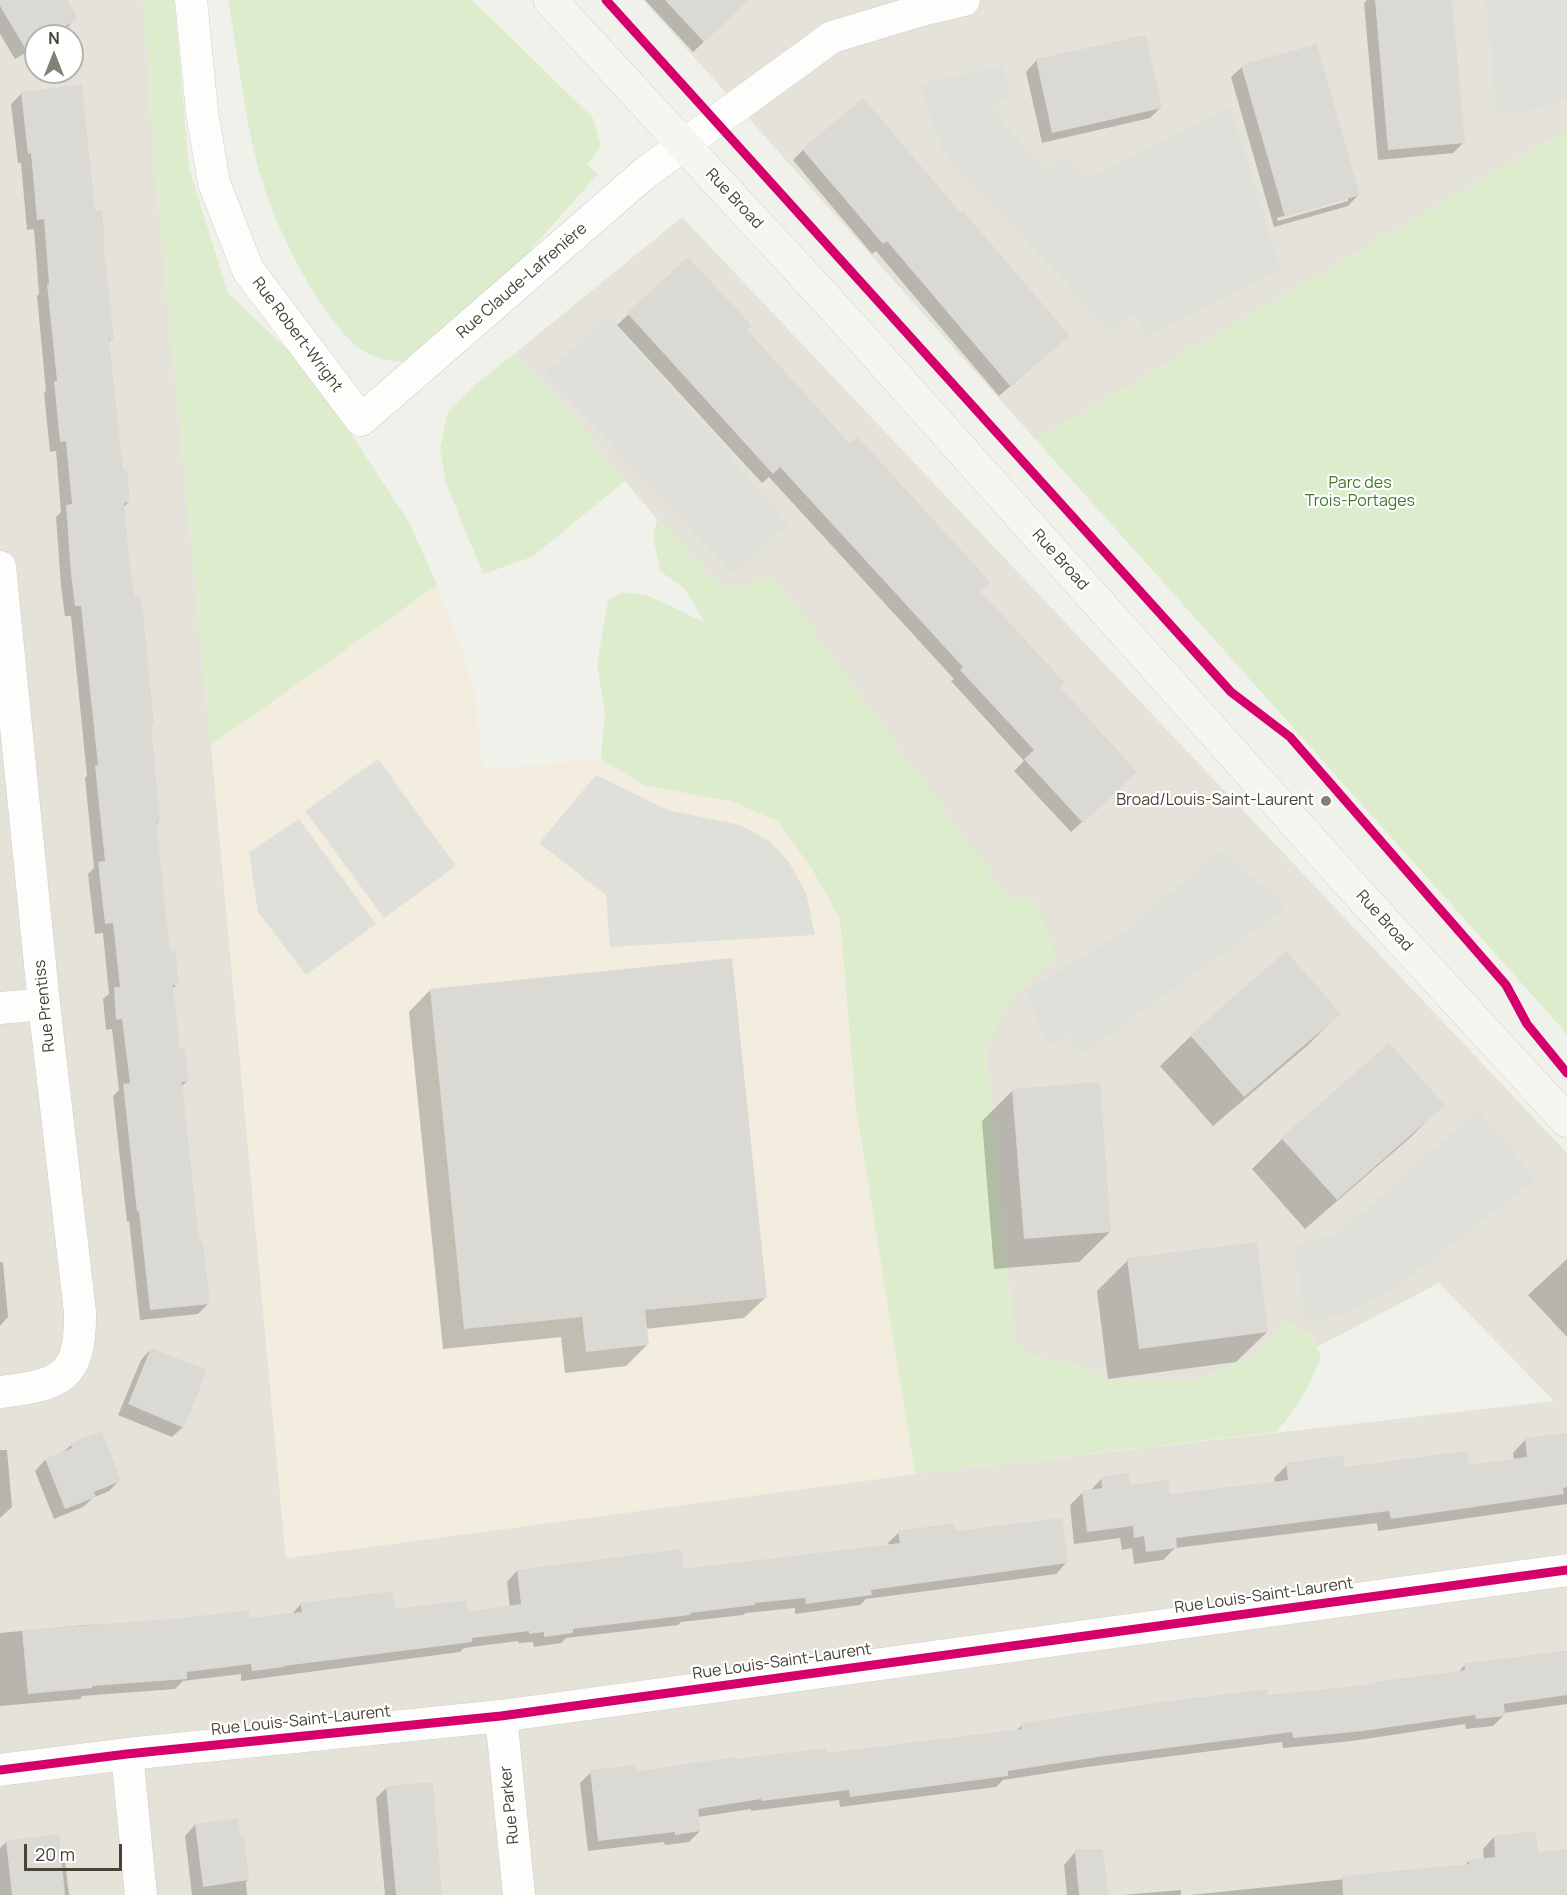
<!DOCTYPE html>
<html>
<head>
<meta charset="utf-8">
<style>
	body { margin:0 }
	#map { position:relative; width:1567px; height:1895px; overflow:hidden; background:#f1f1ec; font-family:Manrope,sans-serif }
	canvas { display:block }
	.north { position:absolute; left:24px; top:24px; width:60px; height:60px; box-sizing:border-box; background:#fff; border:2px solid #b6b4af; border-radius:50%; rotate:0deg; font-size:16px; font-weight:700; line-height:24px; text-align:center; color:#484337 }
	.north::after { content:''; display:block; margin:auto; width:21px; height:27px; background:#838076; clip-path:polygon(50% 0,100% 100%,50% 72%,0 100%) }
	.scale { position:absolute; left:24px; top:1844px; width:98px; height:27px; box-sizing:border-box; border:3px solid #484337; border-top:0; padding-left:8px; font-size:18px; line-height:21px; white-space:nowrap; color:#484337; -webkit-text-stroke:4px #fff; paint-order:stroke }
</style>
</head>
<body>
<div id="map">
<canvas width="1567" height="1895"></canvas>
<div class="north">N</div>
<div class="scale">20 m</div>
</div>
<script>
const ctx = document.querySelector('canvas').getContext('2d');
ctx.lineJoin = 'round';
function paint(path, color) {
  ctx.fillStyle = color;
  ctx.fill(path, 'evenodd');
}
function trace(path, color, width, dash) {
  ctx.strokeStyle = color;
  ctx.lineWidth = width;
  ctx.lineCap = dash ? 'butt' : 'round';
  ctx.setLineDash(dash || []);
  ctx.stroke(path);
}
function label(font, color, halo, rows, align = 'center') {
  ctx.font = font + ' Manrope,sans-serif';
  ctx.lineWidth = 4.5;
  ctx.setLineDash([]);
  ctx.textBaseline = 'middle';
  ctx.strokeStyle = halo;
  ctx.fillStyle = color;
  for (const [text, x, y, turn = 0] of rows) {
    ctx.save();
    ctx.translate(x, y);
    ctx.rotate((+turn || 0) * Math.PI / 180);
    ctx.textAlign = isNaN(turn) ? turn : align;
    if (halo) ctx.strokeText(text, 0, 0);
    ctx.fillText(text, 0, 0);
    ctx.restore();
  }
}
paint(new Path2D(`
	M0 0H143L155 169 211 745 286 1558 915 1474 1554 1401 1439 1283 1317 1347 1312 1335 1286 1322 1257 1354 1195 1380 1110 1379 1069 1363 1025 1355 1014 1340 986 1050 999 1021 1014 993 1055 959 1033 899H1009L657 519 601 453 569 410 514 354 682 217 1567 1153V1895H0ZM36 36H72V72H36Z
	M643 0H1567V130L1036 440Z`), '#e5e3d9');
paint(new Path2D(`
	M437 585 459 641 475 691 483 769 601 759 646 786 731 801 780 822 813 871 840 919 856 1108 915 1474 286 1558 211 745Z`), '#f3eddf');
paint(new Path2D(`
	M143 0H174L189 168 228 293 309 370 409 522 437 585 211 745 155 169Z
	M228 0H472L593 118 601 147 587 164 598 174 445 346C438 350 432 354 425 358 409 365 382 361 367 353 325 329 277 230 263 184 245 126 239 60 228 0Z
	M1567 130V1036L1559 1025 1036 440Z
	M514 354 569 410 601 453 625 481 532 557 483 574 446 483 440 448 448 411 476 384Z
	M657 519 725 591 772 574 1009 898 1033 899 1047 931 1056 959 1014 993 999 1021 986 1050 1014 1340 1025 1355 1069 1363 1110 1379 1195 1380 1257 1354 1286 1322 1312 1335 1321 1357C1309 1387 1298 1408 1276 1432L915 1474 856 1108 840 919 813 871 779 822 731 801 646 786 601 759 605 713 597 665 608 600 623 592 649 596 704 622 685 589 660 571 653 536Z`), '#dceccc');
paint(new Path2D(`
	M1485 0H1567V97L1542 109 1497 113Z
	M1003 65 1011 99 989 106 1047 172 1064 158 1087 180 1230 106 1280 268 1146 336 1133 314 1111 331 943 152 919 84Z
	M609 317 788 524 733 574 544 373Z
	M378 759 456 866 384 918 305 811Z
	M596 775 668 810 740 825 769 841 789 862 806 893 815 935 610 947 606 895 539 843Z
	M299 819 376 924 306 975 258 912 249 852Z
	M1220 850 1288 907 1082 1054 1066 1034 1049 1045 1025 991 1126 931Z
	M1478 1110 1536 1179 1395 1288 1351 1312 1306 1323 1294 1245 1338 1234Z`), '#e0e0db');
paint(new Path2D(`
	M0 0H65L76 18 66 29 54 36H36V47L15 59 0 34Z
	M645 0H748L693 52Z
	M1367 0H1451L1463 143 1453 153 1378 160 1364 3Z
	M1145 37 1161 107 1150 118 1042 143 1026 72 1036 61Z
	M1242 67 1358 195 1348 206 1274 227 1231 77ZM1348 197V201L1278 221 1277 218Z
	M22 93 94 212 102 244 112 339 108 343 122 471 129 502 123 507 129 567 152 724 149 727 159 821 155 825 168 953 177 984 172 989 179 1051 187 1081 181 1087 198 1243 208 1304 198 1314 140 1320 129 1221 127 1222 113 1096 119 1090 112 1029 106 1030 103 999 109 994 103 933 95 934 88 874 94 868 85 778 87 776 71 616H65L61 586 56 517 61 512 56 451 50 452 44 393 46 391 37 296 39 294 34 229 27 230 21 163H18L11 104Z
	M803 150 961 215 1068 336 999 396 876 251 872 254 793 160Z
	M688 259 745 331 978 591 1058 688 1125 783 1071 832 1014 771 1024 761 951 681 954 679 769 477 762 483 617 325Z
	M430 990 766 1297 744 1318 645 1329 647 1345 626 1366 565 1373 561 1337 443 1349 409 1012Z
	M1339 1014 1308 1045 1213 1126 1160 1066 1191 1036Z
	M1013 1090 1110 1232 1079 1262 994 1269 982 1121Z
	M1442 1105 1412 1136 1305 1229 1252 1169 1282 1139Z
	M1567 1259V1337L1528 1295Z
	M1128 1260 1267 1332 1236 1362 1108 1379 1097 1291Z
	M0 1262H3L8 1317 0 1326Z
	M151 1349 183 1427 172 1437 118 1415 141 1360Z
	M101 1433 120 1480 109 1491 93 1498 83 1507 54 1519 35 1471 45 1460 62 1453 71 1445Z
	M1567 1434V1504L1378 1531 1377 1523 1175 1548 1163 1560 1134 1564 1132 1548 1122 1550 1120 1538 1074 1544 1070 1505 1082 1493 1089 1492 1102 1478 1169 1496 1275 1483 1274 1478 1287 1465 1344 1468 1467 1466 1514 1461 1513 1453 1525 1440Z
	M0 1450H7L12 1507 0 1518Z
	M899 1532H954L1066 1563 1056 1574 866 1599 860 1605 795 1614V1608L746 1613 743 1615 681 1622 678 1625 566 1638 561 1643 534 1647 533 1642 519 1643 518 1641 464 1648 460 1652 241 1681V1674L183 1681 175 1689 82 1696 80 1699 0 1706V1633L84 1625 249 1619 291 1615 301 1604 467 1614 510 1607 507 1582 517 1571 683 1570 889 1546 888 1543Z
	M1567 1651V1704L1504 1713V1715L1493 1726 1466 1729 1465 1724 1352 1741 1283 1748 1282 1742 1087 1767 1003 1780 996 1787 840 1807 839 1800 751 1811V1809L698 1817 700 1831 689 1842 665 1845 664 1842 588 1851 580 1783 591 1772 635 1773 733 1761 825 1755 1016 1731 1022 1725 1374 1686 1457 1673 1465 1665Z
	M387 1787 442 1895H385L376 1798Z
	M195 1825 239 1839 248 1880 246 1882 247 1895H192L185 1836Z
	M1494 1837 1537 1854 1567 1851V1895H1190L1463 1867 1469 1861 1484 1860 1483 1849Z
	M6 1842 61 1863 65 1862 69 1895H0V1848Z
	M1077 1850 1106 1895H1067L1064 1865Z
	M1181 1890V1895H1123Z`), '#0003');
paint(new Path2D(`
	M0 0H67L78 19 49 36H36V44L26 50 0 6Z
	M665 0H749L704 42Z
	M1375 0H1452L1465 143 1388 150Z
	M1146 35 1162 108 1052 133 1036 59Z
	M1317 44 1360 195 1285 217 1241 65Z
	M82 84 95 211 102 210 105 243H103L114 339 109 340 123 470 127 469 130 502 124 503 130 567 135 596 140 595 144 623 154 725H151L160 821 156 822 170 951H175L179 985H173L180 1049H185L189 1081 182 1082 199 1241H203L210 1304 150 1310 139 1211 137 1212 123 1084 130 1083 122 1019 116 1020 114 987H120L113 923 105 924 98 862 105 861 95 766 98 765 81 606H75L71 574 66 505 72 504 66 441 60 442 54 381H57L47 284H49L44 219 37 220 31 153 28 154 21 92Z
	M863 98 961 213 963 211 1070 336 1010 386 887 241 883 244 802 149Z
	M688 257 752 326 747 330 850 444 858 437 990 582 980 591 1065 683 1060 687 1137 772 1083 823 1024 759 1034 750 960 670 963 667 780 467 773 474 627 313Z
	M1286 951 1341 1014 1244 1097 1190 1035Z
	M732 958 767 1298 645 1310 649 1345 586 1352 582 1317 464 1329 430 989Z
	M1389 1043 1445 1105 1337 1200 1281 1138Z
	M1100 1082 1111 1232 1024 1239 1012 1089Z
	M1257 1242 1268 1332 1139 1349 1127 1258Z
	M151 1348 207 1370 184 1428 128 1404Z
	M102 1431 121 1481 94 1492 96 1497 65 1509 45 1459 72 1448 70 1443Z
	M1567 1433V1487L1563 1488 1564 1494 1391 1519 1389 1511 1176 1538 1177 1548 1146 1552 1144 1536 1134 1538 1133 1526 1087 1532 1082 1491 1102 1488 1101 1477 1129 1473 1130 1485 1168 1480 1170 1494 1288 1480 1286 1463 1344 1455 1345 1467 1467 1451 1469 1465 1527 1457 1525 1438Z
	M1062 1518 1068 1563 871 1590 872 1595 806 1604 805 1598 755 1603V1605L690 1613V1615L573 1629V1633L544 1637V1632L529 1634V1631L472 1638V1642L284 1666V1667L252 1671 251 1664 187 1672V1679L92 1686V1688L28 1694 22 1630 182 1618 249 1610 250 1618 302 1612 300 1603 393 1591 395 1609 467 1600 468 1612 521 1604 517 1570 681 1549 684 1569 900 1543 898 1531 954 1523 955 1531Z
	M1567 1651V1695L1504 1704 1505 1716 1476 1719 1475 1715 1363 1731 1293 1738 1292 1732 1098 1757 1008 1771V1776L850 1797 849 1790 762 1801 761 1799 698 1809 701 1831 675 1835V1832L598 1841 590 1770 636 1765 637 1771 734 1757V1759L826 1748 827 1753 1022 1729 1021 1723 1178 1700 1267 1689 1268 1695 1375 1684V1682L1465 1670 1464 1663Z
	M433 1782 442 1895H396L386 1786Z
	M238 1818 240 1837 244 1836 249 1880 203 1887 195 1824Z
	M1536 1831 1538 1852 1567 1849V1895H1343L1342 1876 1469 1864 1468 1860 1495 1857 1494 1836Z
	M59 1834 65 1895H12L6 1841Z
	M1076 1849H1103L1108 1895H1079L1075 1852H1077Z`), '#dbd9d4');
const street = new Path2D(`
	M191 0 202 112 214 183 248 270 361 420 645 173 832 37 922 10 964 0
	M0 567 44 1004 80 1312C81 1378 61 1385 0 1392
	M0 1008 44 1004
	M501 1716 519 1895
	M127 1754 141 1895
	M0 1770 127 1754 501 1716 1567 1570`);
const secondary = new Path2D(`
	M550 0 841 315 1349 883 1567 1121`);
trace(street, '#cfcec9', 33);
trace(secondary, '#d0cec3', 34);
trace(street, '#fdfdfc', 32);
trace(secondary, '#f7f5ef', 33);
trace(new Path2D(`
	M606 0 1231 692 1290 737 1506 985 1527 1024 1567 1073
	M0 1770 127 1754 501 1716 1567 1570`), '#d6006c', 9);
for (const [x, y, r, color] of [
	[1326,801,6,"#838076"]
]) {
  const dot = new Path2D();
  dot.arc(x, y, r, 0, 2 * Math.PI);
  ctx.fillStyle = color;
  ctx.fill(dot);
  trace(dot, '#fff', 2);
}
label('16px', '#484337', '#fff', [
	["Rue Broad",734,199,47],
	["Rue Claude-Lafrenière",522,281,-41],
	["Rue Robert-Wright",297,335,53],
	["Rue Broad",1060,560,48],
	["Rue Broad",1384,921,48],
	["Rue Prentiss",45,1006,-96],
	["Rue Louis-Saint-Laurent",1264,1596,-8],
	["Rue Louis-Saint-Laurent",782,1662,-8],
	["Rue Louis-Saint-Laurent",301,1721,-6],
	["Rue Parker",510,1805,-96]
]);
label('16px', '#41792b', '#fff', [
	["Parc des",1360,484],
	["Trois-Portages",1360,502]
]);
label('16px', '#484337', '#fff', [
	["Broad/Louis-Saint-Laurent",1314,801]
], 'right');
</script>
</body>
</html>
